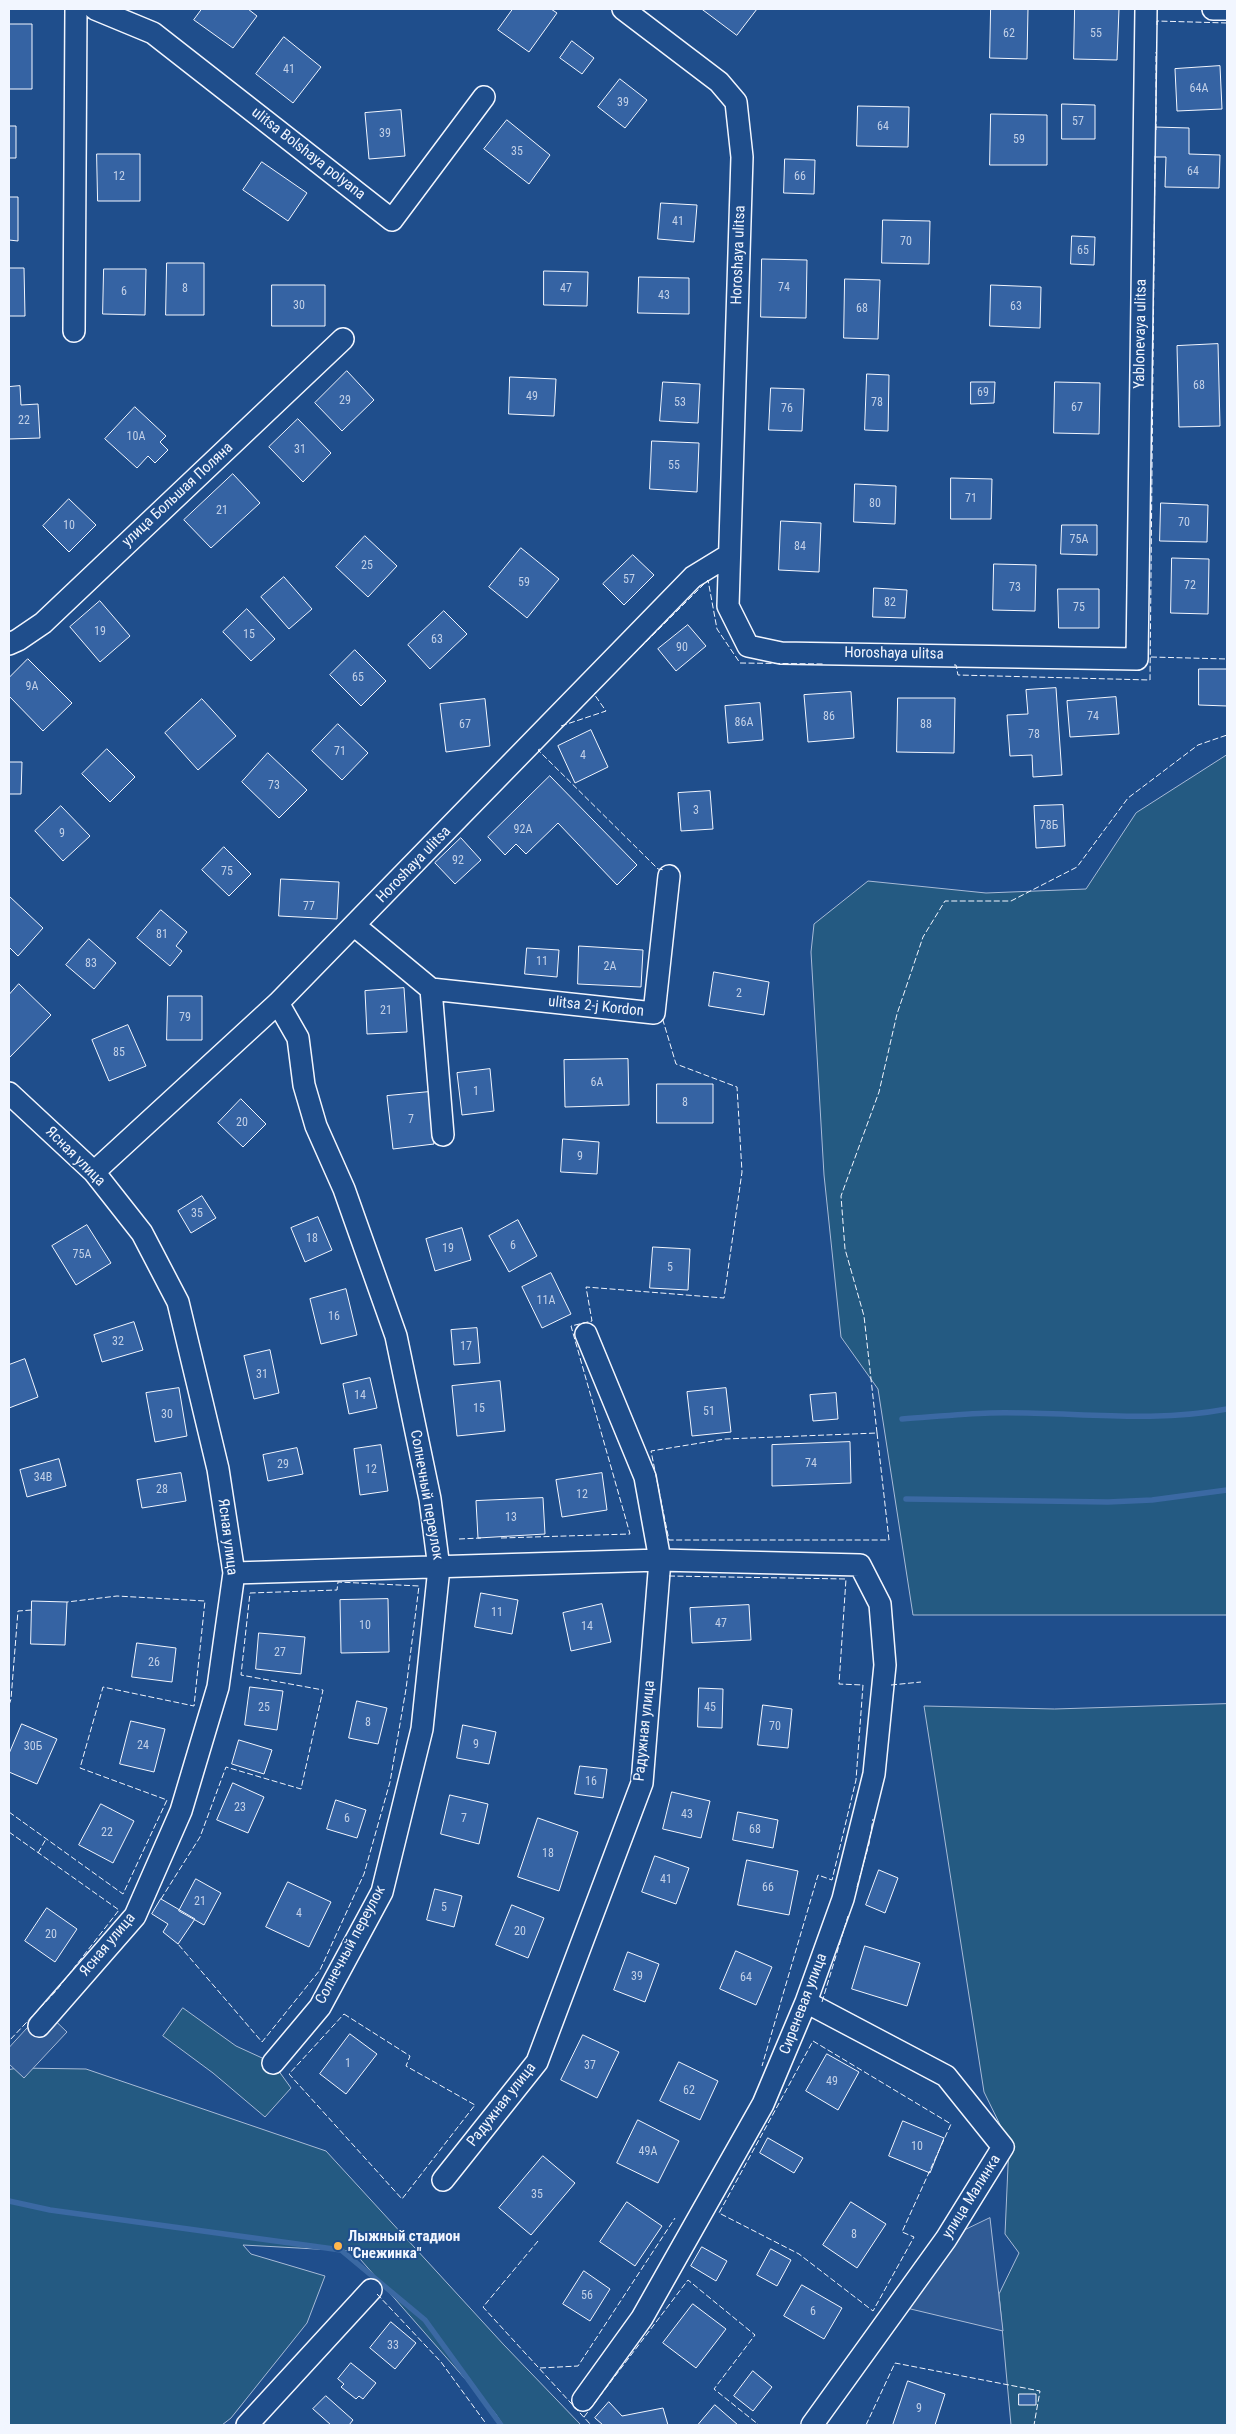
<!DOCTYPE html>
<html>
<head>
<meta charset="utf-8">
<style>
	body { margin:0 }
	#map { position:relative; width:1236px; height:2434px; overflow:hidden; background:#1f4e8c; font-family:"Roboto Condensed",sans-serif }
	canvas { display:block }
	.frame { position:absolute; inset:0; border:10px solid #f2f6ff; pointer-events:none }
</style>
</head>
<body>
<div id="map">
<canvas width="1236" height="2434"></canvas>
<div class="frame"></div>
</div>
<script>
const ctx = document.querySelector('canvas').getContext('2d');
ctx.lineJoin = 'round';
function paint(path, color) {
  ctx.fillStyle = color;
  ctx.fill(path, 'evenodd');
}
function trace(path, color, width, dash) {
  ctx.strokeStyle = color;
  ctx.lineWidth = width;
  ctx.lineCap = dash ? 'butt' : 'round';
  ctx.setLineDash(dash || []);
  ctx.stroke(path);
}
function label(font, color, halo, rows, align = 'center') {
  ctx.font = font + ' "Roboto Condensed",sans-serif';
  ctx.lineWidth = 4;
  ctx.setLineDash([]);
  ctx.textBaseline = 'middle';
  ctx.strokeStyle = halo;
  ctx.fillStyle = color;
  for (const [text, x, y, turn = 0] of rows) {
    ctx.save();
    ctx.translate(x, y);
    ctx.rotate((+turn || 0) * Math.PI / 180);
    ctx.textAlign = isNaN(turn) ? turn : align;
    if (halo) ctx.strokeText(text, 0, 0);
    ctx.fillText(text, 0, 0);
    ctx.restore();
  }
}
const green = new Path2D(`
	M1227 755V1615H913L878 1389 841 1337 824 1175 811 952 814 924 868 881 986 893 1086 889 1136 813Z
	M1227 1704V2425H1011L999 2294 1019 2253 1005 2234 1009 2143 984 2092 924 1706 1054 1709Z
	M183 2008 236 2046 273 2063 291 2088 265 2117 213 2073 163 2036Z
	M18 2068 86 2069 326 2151 504 2345 581 2425H503L495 2413 353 2251 243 2245 251 2254 325 2276 307 2323 231 2418 222 2425H9V2070Z`);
paint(green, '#245a82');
trace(green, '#a8bbd7', 1);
const parking = new Path2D(`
	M44 2010 67 2032 24 2078 9 2064V2048Z
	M990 2218 1003 2331 898 2306 946 2239Z`);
paint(parking, '#305b95');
trace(parking, '#a8bbd7', 1);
trace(new Path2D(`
	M902 1419C931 1417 961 1414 990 1413 1069 1411 1149 1424 1227 1409
	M906 1499 1108 1502 1152 1500 1227 1490
	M9 2201 50 2210 341 2250 425 2320 501 2425`), '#3b69a3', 5.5);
const building = new Path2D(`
	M202 9H248L257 16 233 48 194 20Z
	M513 9H551L557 13 529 52 498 30Z
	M702 9H757L737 35Z
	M991 9H1028L1027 59 990 58Z
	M1075 9H1119L1117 60 1074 59Z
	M9 24H32V89H9Z
	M284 37 321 67 293 103 256 74Z
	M572 41 594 58 582 74 560 58Z
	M1220 66 1222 109 1177 111 1175 69Z
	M620 79 647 100 625 128 598 107Z
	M1062 104 1095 105V139H1062Z
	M858 106 909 107 908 147 857 146Z
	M401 110 405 156 369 159 365 113Z
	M991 114 1047 115V165H990Z
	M507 120 550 155 529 184 484 149Z
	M9 126H16V158H9Z
	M1155 127 1189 128V154L1220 155 1219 188 1165 187 1166 157H1154Z
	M97 154H140V201H98Z
	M785 159 815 160 814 194 784 193Z
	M262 162 307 193 288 221 243 190Z
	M9 197H18V241L9 240Z
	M661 203 697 205 694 242 658 239Z
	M883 220 930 221 929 264 882 263Z
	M1072 236 1095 237 1094 265 1071 264Z
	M762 259 807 260 806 318 761 317Z
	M167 263H204V315H166Z
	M9 268H24L25 316H9Z
	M104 269H146L145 315 103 314Z
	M544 271 588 272 587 306 544 305Z
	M639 277 689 278V314L638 313Z
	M845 279 880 280 878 339 844 338Z
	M272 285H325V326H272Z
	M991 285 1041 287 1040 328 990 326Z
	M1218 344 1220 426 1179 427 1177 346Z
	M347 371 374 400 342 431 315 403Z
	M867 374 889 375 888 431 865 430Z
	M510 377 556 379 554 416 509 414Z
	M663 382 700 384 698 423 660 421Z
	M971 382H995L994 403 971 404Z
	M1055 382 1100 383 1099 434 1054 433Z
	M20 386 21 405 38 404 40 438 9 439V387Z
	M771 388 804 389 802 431 769 430Z
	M135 407 166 436 160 442 168 450 155 463 148 456 137 468 105 439Z
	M298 419 331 453 303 482 269 447Z
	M652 441 699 443 697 492 650 489Z
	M233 474 260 503 211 548 184 520Z
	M951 478 992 479 991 519H951Z
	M855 484 896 486 895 524 854 522Z
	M69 499 96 525 69 552 43 526Z
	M1161 503 1208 505 1207 542 1160 541Z
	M781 521 821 523 819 572 779 570Z
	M1062 525H1097V555L1061 554Z
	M365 536 397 566 368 597 336 567Z
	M521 548 559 579 527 618 489 587Z
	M633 555 654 575 624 605 603 584Z
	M1172 558 1209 559 1208 614 1171 613Z
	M994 564 1036 565 1035 611 993 610Z
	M284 577 312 609 289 629 261 597Z
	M874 588 907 590 905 618 873 617Z
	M1058 589H1099V628H1059Z
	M100 601 130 636 100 662 70 627Z
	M247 609 275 639 251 661 223 632Z
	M444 611 467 634 430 669 408 645Z
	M688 625 706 646 676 671 658 649Z
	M355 650 386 681 361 706 330 675Z
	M28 659 72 703 43 731 9 696V678Z
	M1199 669H1227V706L1199 705Z
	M1056 688 1062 775 1033 777 1032 755 1010 756 1007 715 1028 714 1026 690Z
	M851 692 854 738 808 742 804 695Z
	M1116 697 1119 734 1070 737 1067 701Z
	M898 698H955L954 753 897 752Z
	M202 699 236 736 198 770 165 733Z
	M485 699 490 746 446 752 440 704Z
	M760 703 763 740 728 743 725 706Z
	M338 724 368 753 342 780 312 751Z
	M591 730 608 767 575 783 558 746Z
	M107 749 135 777 110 802 82 774Z
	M268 753 307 790 279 818 242 782Z
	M9 762H22L21 794H9Z
	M550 776 637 865 617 885 558 823 526 854 516 844 505 855 488 837Z
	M710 791 713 829 681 831 678 793Z
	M1063 805 1065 846 1036 848 1034 806Z
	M61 806 90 836 63 861 35 831Z
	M461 838 481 860 455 884 435 863Z
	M224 847 251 874 229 896 202 870Z
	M281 879 339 882 337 919 279 916Z
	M9 896 43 928 18 956 9 947Z
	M161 910 187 932 176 946 182 951 170 966 137 938Z
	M89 939 116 963 94 989 66 965Z
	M579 946 643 950 641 987 578 984Z
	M527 948 559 950 557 977 525 974Z
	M714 972 769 982 764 1015 709 1006Z
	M19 984 51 1015 9 1058V995Z
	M404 988 407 1032 367 1034 365 991Z
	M168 996H202V1040H167Z
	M128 1025 146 1066 109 1081 92 1040Z
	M628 1059 629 1105 565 1107 564 1060Z
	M490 1069 494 1111 462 1115 457 1073Z
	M657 1084H713V1123H657Z
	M429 1092 434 1144 393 1149 387 1096Z
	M241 1099 266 1124 243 1147 218 1123Z
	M563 1139 599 1142 597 1174 561 1172Z
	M202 1196 216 1218 191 1233 178 1211Z
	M318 1217 332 1250 305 1262 291 1228Z
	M518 1220 537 1256 509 1272 489 1236Z
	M87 1225 111 1263 76 1285 52 1246Z
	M462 1228 471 1260 435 1271 426 1239Z
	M653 1247 690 1249 688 1290 650 1288Z
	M551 1273 571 1314 542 1328 522 1287Z
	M346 1289 357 1335 321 1344 310 1299Z
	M134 1322 143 1350 102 1362 94 1335Z
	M477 1328 480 1363 454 1365 451 1330Z
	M270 1350 279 1393 254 1399 244 1356Z
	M25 1359 38 1397 9 1408V1365Z
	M370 1378 377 1408 349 1414 343 1384Z
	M500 1381 505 1431 457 1436 452 1386Z
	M179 1388 187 1436 155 1442 146 1393Z
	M726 1388 731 1432 692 1436 687 1392Z
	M836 1393 838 1419 813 1421 810 1395Z
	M850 1442 851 1483 772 1486V1445Z
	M381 1445 388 1491 360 1495 354 1449Z
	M297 1448 303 1474 268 1481 263 1455Z
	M59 1459 66 1486 27 1497 20 1470Z
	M181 1473 186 1501 142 1508 137 1480Z
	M602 1473 607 1510 562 1517 556 1480Z
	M543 1498 545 1534 478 1538 476 1501Z
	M481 1593 518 1600 512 1634 475 1627Z
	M388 1599 389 1652 341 1653 340 1600Z
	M32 1601 67 1602 65 1645 31 1644Z
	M602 1604 611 1642 571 1651 563 1613Z
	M749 1605 751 1640 692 1643 690 1608Z
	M259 1633 305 1637 301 1674 256 1669Z
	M137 1643 176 1648 172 1682 132 1677Z
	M250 1687 283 1691 277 1730 245 1725Z
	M699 1688 723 1689 722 1728 698 1727Z
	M357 1701 387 1708 378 1744 349 1738Z
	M763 1705 792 1709 788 1748 758 1745Z
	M131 1721 165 1729 154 1772 120 1764Z
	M22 1724 57 1739 37 1784 9 1772V1754Z
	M463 1725 496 1732 489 1764 457 1758Z
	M239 1740 272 1750 264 1774 232 1764Z
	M580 1766 607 1769 603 1798 575 1794Z
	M233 1783 264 1797 248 1833 217 1820Z
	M672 1792 710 1801 701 1838 663 1829Z
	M450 1795 488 1804 479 1844 441 1834Z
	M336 1800 366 1810 357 1838 327 1829Z
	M101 1804 134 1821 113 1863 79 1845Z
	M738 1812 778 1820 773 1848 733 1840Z
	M538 1818 578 1832 559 1891 518 1877Z
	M655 1856 689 1868 676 1904 642 1892Z
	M747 1860 798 1871 789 1915 738 1905Z
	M879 1870 898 1878 885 1913 866 1905Z
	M196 1879 221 1893 204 1925 179 1911Z
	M288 1882 331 1902 309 1947 266 1927Z
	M435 1889 462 1896 454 1927 427 1920Z
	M161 1899 195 1919 178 1944 163 1932 168 1924 152 1914Z
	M512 1905 544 1918 528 1958 496 1945Z
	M47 1908 77 1929 55 1962 25 1941Z
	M865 1946 920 1963 907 2006 852 1989Z
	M736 1951 772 1967 756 2005 720 1989Z
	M628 1952 659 1964 645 2002 614 1990Z
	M350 2034 377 2054 346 2094 320 2074Z
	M583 2035 619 2052 597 2098 561 2080Z
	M827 2054 859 2072 838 2110 806 2091Z
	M679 2062 718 2081 700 2120 660 2101Z
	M638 2120 679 2141 658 2183 617 2163Z
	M903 2121 944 2138 930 2173 889 2156Z
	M768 2138 803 2158 794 2173 760 2153Z
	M543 2156 575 2183 531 2235 499 2208Z
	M627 2202 662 2226 635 2266 600 2242Z
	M851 2202 886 2224 857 2268 823 2245Z
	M702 2247 727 2261 716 2281 691 2266Z
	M771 2249 791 2260 777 2286 757 2275Z
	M584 2271 610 2289 590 2321 563 2304Z
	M802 2285 842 2308 824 2339 784 2316Z
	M693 2304 726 2329 696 2368 663 2343Z
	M391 2322 416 2343 395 2369 370 2348Z
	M351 2363 376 2383 363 2399 359 2396 356 2399 341 2387 344 2384 338 2379Z
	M753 2371 772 2387 753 2411 734 2396Z
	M908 2381 945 2394 935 2425H893Z
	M1019 2394H1036V2405H1019Z
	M326 2396 353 2420 349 2425H331L313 2409Z
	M609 2402 622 2416 663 2408 668 2425H603L595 2418Z
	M715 2405 738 2425H698Z`);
paint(building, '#3563a3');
trace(building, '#f2f6ff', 1);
const minor = new Path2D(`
	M95 9 153 33 392 220 484 97
	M623 9 719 82 736 102 742 157 728 606 748 646 781 653 1137 659 1146 9
	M1213 9H1227
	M74 331 76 9
	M9 644 18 640 43 623 343 339
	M355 926 431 989 654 1013 669 876
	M431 989 443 1135
	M9 1093 94 1172 142 1233 178 1302 218 1469 234 1573 218 1687 181 1811 135 1916 39 2026
	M94 1172 278 1003 693 577 729 555
	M234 1573 660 1560 860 1565 880 1604 885 1665 874 1774 843 1899 806 2002 763 2104 642 2318 583 2400
	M806 2002 946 2076 1003 2147 946 2239 812 2425
	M273 2063 320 2007 382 1892 422 1729 439 1568 430 1499 396 1336 344 1189 316 1126 304 1085 298 1038 278 1003
	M443 2180 537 2062 642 1783 660 1560 645 1477 586 1334
	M247 2425 371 2290`);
trace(minor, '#f2f6ff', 24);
trace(minor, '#1f4e8c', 21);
trace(new Path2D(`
	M1157 25V21L1227 23
	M1156 130V52
	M1151 657 1227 659
	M954 665H956L958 675 1150 680 1155 155
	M610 678 708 580 717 629 740 663 824 664
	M561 726 606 711 594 694 596 692
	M540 749 538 750 658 869 665 870
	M877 1433 864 1316 845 1249 841 1196 879 1092 897 1014 923 937 945 901H1011L1077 867 1128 798 1198 745 1227 735
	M877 1433 889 1540H669L651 1451 725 1439Z
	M501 1538 630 1534 571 1326 592 1321 586 1287 724 1298 742 1172 737 1087 676 1064 662 1017
	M459 1539 481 1538
	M669 1576 846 1579 839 1684 863 1685 856 1780 832 1880 818 1875 762 2066
	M891 1685 921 1682
	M9 1705 11 1699 18 1611 32 1610
	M9 1812 123 1894 167 1800 80 1768 103 1687 194 1706 205 1601 117 1596 67 1602
	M9 1832 119 1910 56 1991 9 2041
	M38 1853 46 1839
	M857 1887 869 1844 873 1819
	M161 1899 200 1837 226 1767 301 1789 323 1690 241 1675 250 1593 337 1590 338 1582 419 1586 406 1689 390 1782 364 1874 320 1970 262 2042 178 1944
	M822 2002 848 1916
	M344 2014 410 2056 406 2066 475 2105 402 2199 289 2074Z
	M813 2041 951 2124 902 2232 914 2237 873 2311 799 2254 719 2213Z
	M538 2241 483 2307 591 2425
	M377 2294 441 2362 487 2425
	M540 2368 578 2366 675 2218
	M584 2417 688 2280 755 2335 714 2389 759 2425
	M866 2425 895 2363 1040 2391 1034 2425`), '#f2f6ff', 1, [6, 2.5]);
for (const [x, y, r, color] of [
	[338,2246,5,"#ffb74d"]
]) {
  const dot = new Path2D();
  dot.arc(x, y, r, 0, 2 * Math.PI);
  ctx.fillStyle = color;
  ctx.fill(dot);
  trace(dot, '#1f4e8c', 2);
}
label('12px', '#c3d1e8', null, [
	["62",1009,34],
	["55",1096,34],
	["41",289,70],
	["64А",1199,89],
	["39",623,103],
	["57",1078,122],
	["64",883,127],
	["39",385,134],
	["59",1019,140],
	["35",517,152],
	["64",1193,172],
	["12",119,177],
	["66",800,177],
	["41",678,222],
	["70",906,242],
	["65",1083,251],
	["74",784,288],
	["8",185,289],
	["47",566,289],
	["6",124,292],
	["43",664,296],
	["30",299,306],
	["63",1016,307],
	["68",862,309],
	["68",1199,386],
	["69",983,393],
	["49",532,397],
	["29",345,401],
	["53",680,403],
	["78",877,403],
	["67",1077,408],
	["76",787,409],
	["22",24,421],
	["10А",136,437],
	["31",300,450],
	["55",674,466],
	["71",971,499],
	["80",875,504],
	["21",222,511],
	["70",1184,523],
	["10",69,526],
	["75А",1079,540],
	["84",800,547],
	["25",367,566],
	["57",629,580],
	["59",524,583],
	["72",1190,586],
	["73",1015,588],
	["82",890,603],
	["75",1079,608],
	["19",100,632],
	["15",249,635],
	["63",437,640],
	["90",682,648],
	["65",358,678],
	["9А",32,687],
	["86",829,717],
	["74",1093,717],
	["86А",744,723],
	["67",465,725],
	["88",926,725],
	["78",1034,735],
	["71",340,752],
	["4",583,756],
	["73",274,786],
	["3",696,811],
	["78Б",1049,826],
	["92А",523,830],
	["9",62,834],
	["92",458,861],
	["75",227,872],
	["77",309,907],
	["81",162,935],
	["11",542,962],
	["83",91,964],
	["2А",610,967],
	["2",739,994],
	["21",386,1011],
	["79",185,1018],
	["85",119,1053],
	["6А",597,1083],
	["1",476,1092],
	["8",685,1103],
	["7",411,1120],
	["20",242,1123],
	["9",580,1157],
	["35",197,1214],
	["18",312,1239],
	["6",513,1246],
	["19",448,1249],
	["75А",82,1255],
	["5",670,1268],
	["11А",546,1301],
	["16",334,1317],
	["32",118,1342],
	["17",466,1347],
	["31",262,1375],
	["14",360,1396],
	["15",479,1409],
	["51",709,1412],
	["30",167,1415],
	["74",811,1464],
	["29",283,1465],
	["12",371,1470],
	["34В",43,1478],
	["28",162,1490],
	["12",582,1495],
	["13",511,1518],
	["11",497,1613],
	["47",721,1624],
	["10",365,1626],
	["14",587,1627],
	["27",280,1653],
	["26",154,1663],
	["25",264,1708],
	["45",710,1708],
	["8",368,1723],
	["70",775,1727],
	["9",476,1745],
	["24",143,1746],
	["30Б",33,1747],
	["16",591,1782],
	["23",240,1808],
	["43",687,1815],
	["6",347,1819],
	["7",464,1819],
	["68",755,1830],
	["22",107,1833],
	["18",548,1854],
	["41",666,1880],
	["66",768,1888],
	["21",200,1902],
	["5",444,1908],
	["4",299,1914],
	["20",520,1932],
	["20",51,1935],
	["39",637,1977],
	["64",746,1978],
	["1",348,2064],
	["37",590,2066],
	["49",832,2082],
	["62",689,2091],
	["10",917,2147],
	["49А",648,2152],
	["35",537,2195],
	["8",854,2235],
	["56",587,2296],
	["6",813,2312],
	["33",393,2346],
	["9",919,2409]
]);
label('15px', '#f2f6ff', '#1f4e8c', [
	["ulitsa Bolshaya polyana",308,154,38],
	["Horoshaya ulitsa",739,255,-88],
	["Yablonevaya ulitsa",1141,334,-89],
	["улица Большая Поляна",178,495,-43],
	["Horoshaya ulitsa",894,654,1],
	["Horoshaya ulitsa",414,865,-46],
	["ulitsa 2-j Kordon",596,1007,6],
	["Ясная улица",75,1157,45],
	["Солнечный переулок",426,1495,80],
	["Ясная улица",227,1537,83],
	["Радужная улица",645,1731,-84],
	["Ясная улица",108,1945,-50],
	["Солнечный переулок",351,1945,-62],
	["Сиреневая улица",804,2004,-69],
	["Радужная улица",502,2105,-52],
	["улица Малинка",972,2197,-58]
]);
label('bold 15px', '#f2f6ff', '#1f4e8c', [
	["Лыжный стадион",348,2237],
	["\"Снежинка\"",348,2254]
], 'left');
</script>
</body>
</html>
